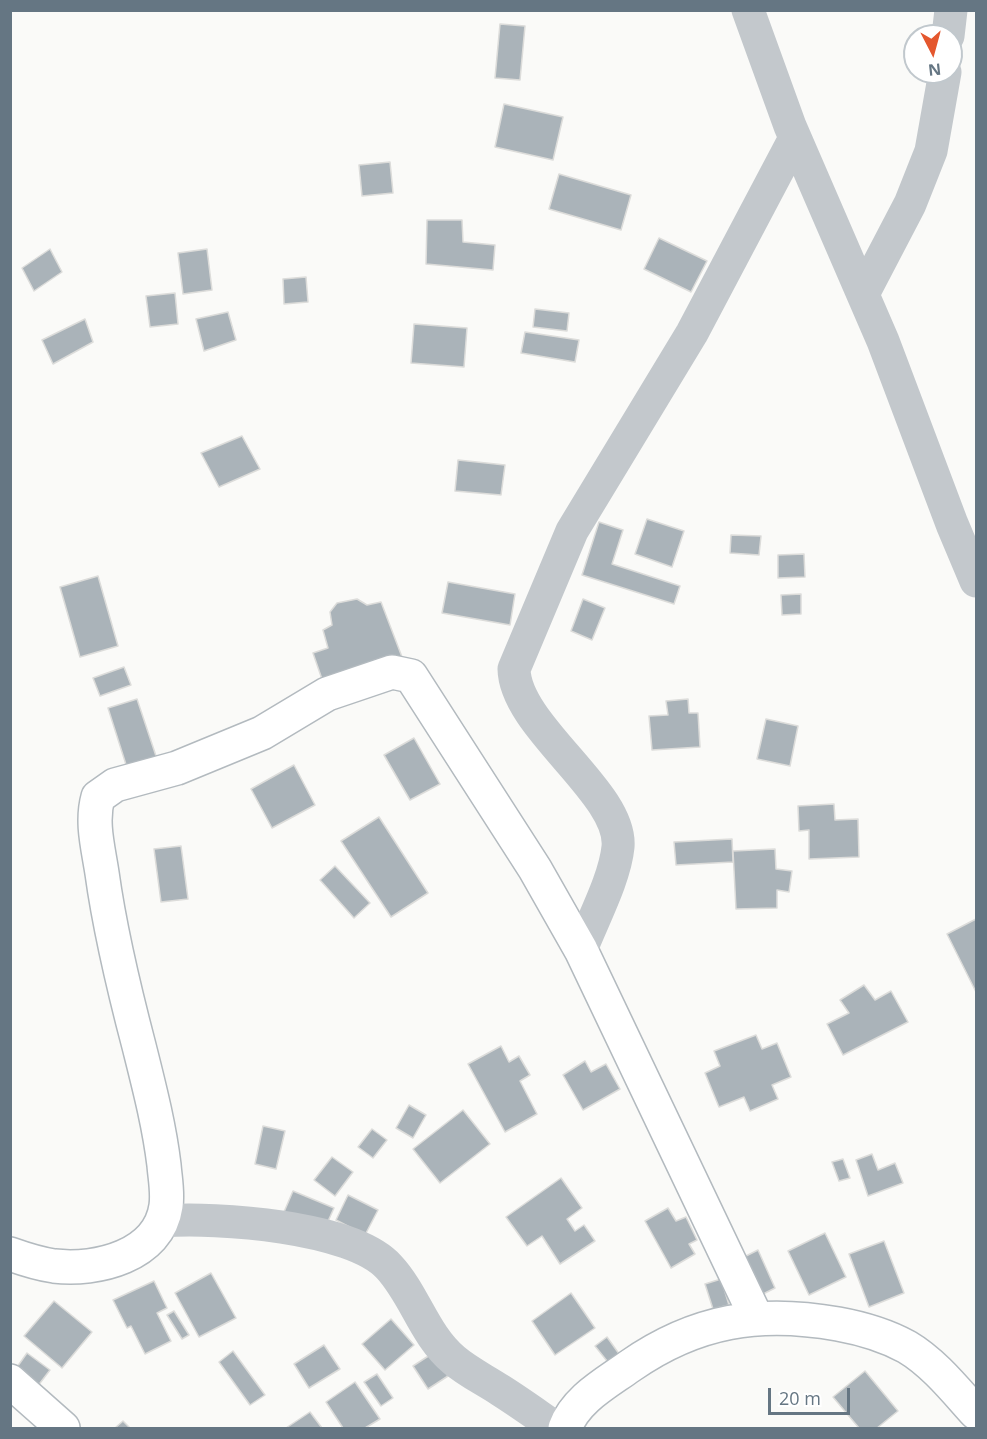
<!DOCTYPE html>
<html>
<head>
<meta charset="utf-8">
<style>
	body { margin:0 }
	#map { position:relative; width:987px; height:1439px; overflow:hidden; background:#fafaf8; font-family:"Open Sans",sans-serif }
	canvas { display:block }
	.frame { position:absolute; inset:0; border:12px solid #657683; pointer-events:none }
	.north { position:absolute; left:903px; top:24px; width:60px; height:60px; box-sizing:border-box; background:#fff; border:2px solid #c1c8cd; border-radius:50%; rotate:174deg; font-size:16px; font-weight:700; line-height:24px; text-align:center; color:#657683 }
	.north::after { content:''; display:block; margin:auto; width:21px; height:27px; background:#e4572e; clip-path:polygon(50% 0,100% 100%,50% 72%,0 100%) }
	.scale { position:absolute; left:768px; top:1388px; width:82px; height:27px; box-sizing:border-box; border:3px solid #657683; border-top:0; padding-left:8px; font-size:18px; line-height:21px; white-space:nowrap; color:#657683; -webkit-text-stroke:4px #fff; paint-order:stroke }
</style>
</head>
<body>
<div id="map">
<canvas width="987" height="1439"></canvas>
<div class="frame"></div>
<div class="north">N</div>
<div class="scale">20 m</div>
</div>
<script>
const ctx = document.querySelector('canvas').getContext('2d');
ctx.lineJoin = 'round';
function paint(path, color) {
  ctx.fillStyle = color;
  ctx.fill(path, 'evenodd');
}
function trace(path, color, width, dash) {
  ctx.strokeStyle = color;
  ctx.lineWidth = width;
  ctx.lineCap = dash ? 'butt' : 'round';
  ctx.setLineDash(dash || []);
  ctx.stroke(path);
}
const building = new Path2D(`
	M500 24 525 26 520 80 495 78Z
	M504 104 563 117 553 160 495 147Z
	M390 162 393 193 362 196 359 165Z
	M559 174 631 195 621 230 549 209Z
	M427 220H462L463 242 495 245 493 270 426 264Z
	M659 238 707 261 691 292 644 269Z
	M50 249 62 272 34 291 22 268Z
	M207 249 212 290 183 294 178 253Z
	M306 277 308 302 284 304 283 279Z
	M175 293 178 324 150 327 146 296Z
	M535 309 569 313 567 331 533 327Z
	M228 312 236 340 204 351 196 319Z
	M85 319 93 342 53 364 42 340Z
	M414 324 467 328 464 367 411 363Z
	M525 332 579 340 575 362 521 353Z
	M242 436 260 469 219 487 201 453Z
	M458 460 505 465 501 495 455 491Z
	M647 519 684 531 672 567 635 554Z
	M599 522 623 530 612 564 680 586 674 604 582 575Z
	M731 535 761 536 759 555 730 553Z
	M804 554 805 577 778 578V555Z
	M98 576 118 646 80 657 60 587Z
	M448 582 515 594 510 625 442 613Z
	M801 594V614L782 615 781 595Z
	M357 599 367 605 381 602 402 657 324 685 313 653 328 648 323 630 332 625 330 612 337 603Z
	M583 599 605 608 592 640 571 631Z
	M124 667 131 685 100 696 93 678Z
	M137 699 159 765 129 774 108 708Z
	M688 699 689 713H698L700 747 652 750 649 716 668 715 666 701Z
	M766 719 798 726 790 766 757 759Z
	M414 738 440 784 410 800 384 755Z
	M294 765 315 805 272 828 251 789Z
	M834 804 835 820 858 819 859 857 809 859V830L799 831 798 806Z
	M379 817 428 893 391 917 341 841Z
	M732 839 733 862 676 865 674 842Z
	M181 846 188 899 161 902 154 849Z
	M775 849 776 869 792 871 789 892 777 890V908L736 909 733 851Z
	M335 866 370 903 354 918 320 880Z
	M976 919V992L947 934Z
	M864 985 875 1000 891 991 908 1022 843 1055 827 1024 849 1013 840 1000Z
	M756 1035 762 1049 777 1043 791 1077 772 1085 778 1099 750 1111 744 1097 719 1107 705 1073 720 1066 714 1051Z
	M501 1046 509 1062 519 1056 530 1075 520 1081 537 1114 505 1132 468 1064Z
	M585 1061 591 1072 606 1064 620 1089 583 1110 563 1075Z
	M409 1105 426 1115 413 1138 396 1128Z
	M463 1110 490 1144 440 1183 413 1149Z
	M263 1126 285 1131 276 1169 255 1164Z
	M372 1129 387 1140 373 1158 358 1147Z
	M872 1154 878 1170 895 1163 903 1183 868 1196 856 1160Z
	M332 1157 353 1172 335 1196 314 1180Z
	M843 1159 850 1178 839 1181 832 1162Z
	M561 1178 582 1208 567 1219 575 1231 584 1225 595 1241 560 1264 542 1236 527 1246 506 1217Z
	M293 1191 334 1208 324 1230 284 1212Z
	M348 1195 378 1210 365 1235 336 1220Z
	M668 1208 676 1221 686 1217 697 1240 689 1244 695 1254 671 1268 645 1221Z
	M825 1233 846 1277 809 1295 788 1251Z
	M884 1241 904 1293 869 1307 849 1254Z
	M758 1250 775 1288 761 1295 744 1257Z
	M211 1273 236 1318 199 1337 175 1293Z
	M721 1279 729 1305 713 1309 705 1284Z
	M154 1281 167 1308 157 1313 171 1341 145 1354 131 1326 127 1328 113 1300Z
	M571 1293 595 1328 555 1355 532 1321Z
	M54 1301 92 1332 62 1368 24 1336Z
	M174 1311 189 1335 182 1339 167 1315Z
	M391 1319 414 1345 385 1370 362 1344Z
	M607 1337 622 1358 611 1366 595 1346Z
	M324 1345 340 1369 309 1388 294 1364Z
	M233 1351 265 1395 250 1405 219 1362Z
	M27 1353 50 1370 37 1387 15 1370Z
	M433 1353 448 1376 428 1389 413 1366Z
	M865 1371 898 1411 877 1428H859L833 1397Z
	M377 1374 393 1398 381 1406 364 1382Z
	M355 1382 380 1419 365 1428H343L326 1402Z
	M310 1412 322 1428H286Z
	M123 1421 130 1428H115Z`);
paint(building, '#aab3b9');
trace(building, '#dcdcda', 1.5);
const secondary = new Path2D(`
	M10 1254C24 1259 40 1264 54 1266 97 1271 159 1256 166 1206 168 1192 165 1178 164 1165 159 1124 149 1086 139 1046 124 989 110 931 102 873 98 847 91 822 98 797L115 785 177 768 262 733 327 694 392 672 411 676 535 869 581 950 756 1317
	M10 1381 63 1428
	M565 1428C576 1399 605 1384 630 1366 696 1320 760 1310 838 1324 860 1328 887 1336 907 1347 934 1363 956 1391 976 1413`);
trace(secondary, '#b3babf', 36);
trace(new Path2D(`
	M748 10 790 126 883 341 952 524 976 581
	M948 36 951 10
	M863 294 910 204 931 151 945 72
	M581 950C593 919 615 878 618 847 623 793 515 727 514 669L572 531 692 333 795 138
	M163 1221C216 1217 352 1226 389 1267 415 1295 424 1335 454 1360 468 1372 485 1380 500 1390 519 1402 537 1415 556 1428`), '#c3c8cc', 33);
trace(secondary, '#fff', 33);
</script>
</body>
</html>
